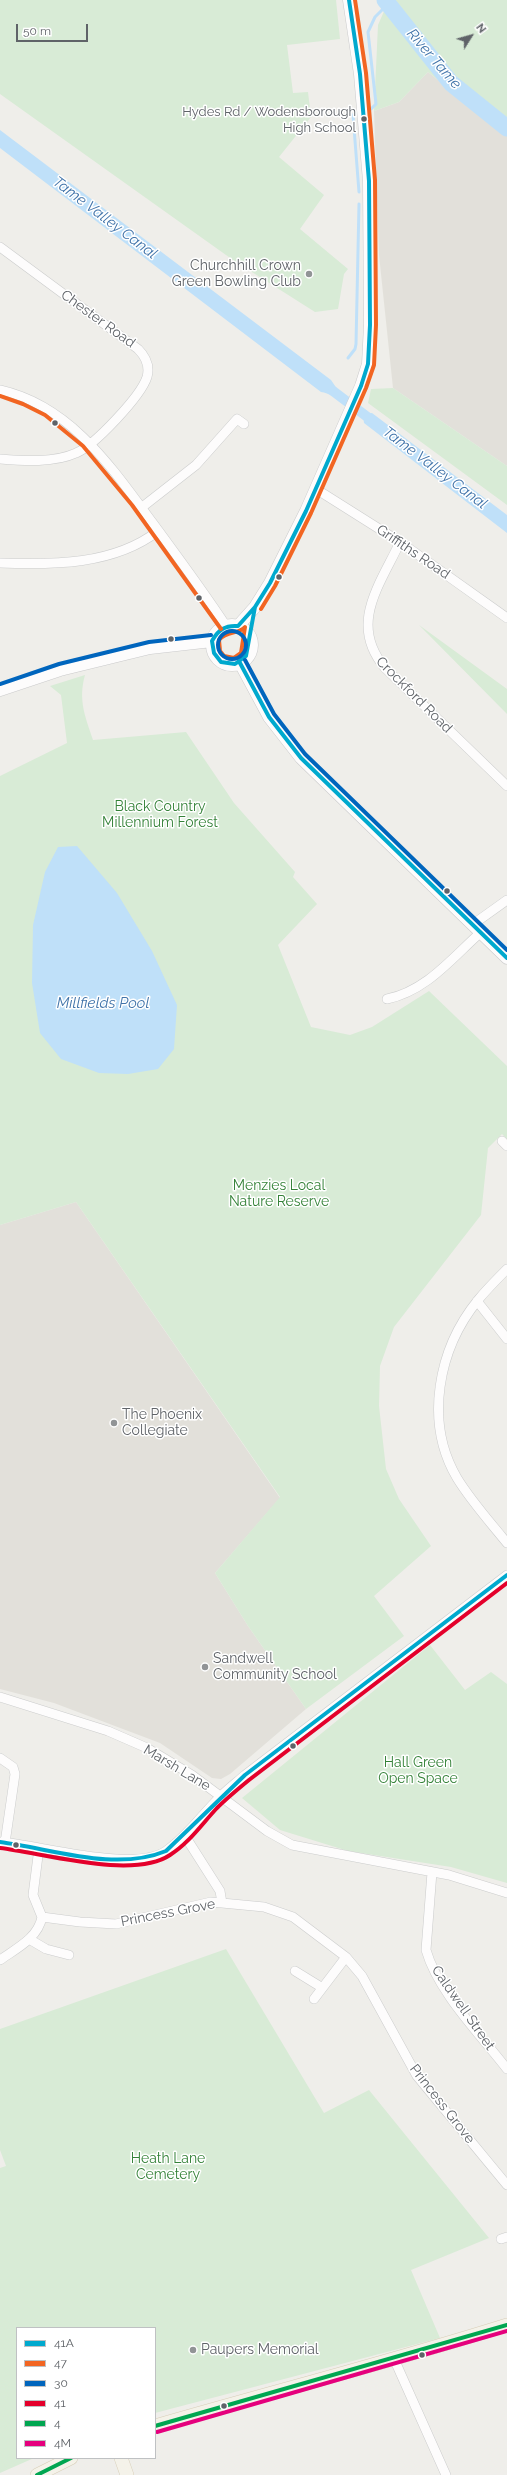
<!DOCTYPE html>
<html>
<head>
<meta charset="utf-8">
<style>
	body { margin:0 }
	#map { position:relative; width:507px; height:2475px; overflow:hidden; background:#efeeea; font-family:Raleway,sans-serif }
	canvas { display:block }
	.legend { position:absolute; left:16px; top:2327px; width:140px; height:132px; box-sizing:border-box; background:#fff; border:1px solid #bfc1c3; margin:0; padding:5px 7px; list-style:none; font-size:12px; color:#5f6368 }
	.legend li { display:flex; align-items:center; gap:8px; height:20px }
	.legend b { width:20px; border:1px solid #bfc1c3 }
	.north { position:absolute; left:451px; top:16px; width:40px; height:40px; -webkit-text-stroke:3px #fff; paint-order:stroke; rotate:53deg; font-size:11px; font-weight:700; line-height:16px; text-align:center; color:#5f6368 }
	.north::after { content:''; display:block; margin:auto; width:14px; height:18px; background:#5f6368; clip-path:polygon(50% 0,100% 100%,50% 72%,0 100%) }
	.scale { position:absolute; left:16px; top:24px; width:72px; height:18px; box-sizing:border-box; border:2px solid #5f6368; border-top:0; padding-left:5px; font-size:12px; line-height:14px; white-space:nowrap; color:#5f6368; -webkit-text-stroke:3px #fff; paint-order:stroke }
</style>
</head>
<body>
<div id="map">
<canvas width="507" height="2475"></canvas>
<ul class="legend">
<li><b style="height:5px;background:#00a9ce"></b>41A</li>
<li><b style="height:5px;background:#f26522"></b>47</li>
<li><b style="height:5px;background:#0065bd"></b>30</li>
<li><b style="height:5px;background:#e4002b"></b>41</li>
<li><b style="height:5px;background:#00a651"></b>4</li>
<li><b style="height:5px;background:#e5007d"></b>4M</li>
</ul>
<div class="north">N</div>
<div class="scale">50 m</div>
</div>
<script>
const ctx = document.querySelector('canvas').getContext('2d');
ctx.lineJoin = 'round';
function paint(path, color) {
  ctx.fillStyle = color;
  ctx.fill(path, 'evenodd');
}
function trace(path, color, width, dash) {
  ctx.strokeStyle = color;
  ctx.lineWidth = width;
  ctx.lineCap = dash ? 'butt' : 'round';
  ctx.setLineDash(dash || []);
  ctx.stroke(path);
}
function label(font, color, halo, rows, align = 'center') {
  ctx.font = font + ' Raleway,sans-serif';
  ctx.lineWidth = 3;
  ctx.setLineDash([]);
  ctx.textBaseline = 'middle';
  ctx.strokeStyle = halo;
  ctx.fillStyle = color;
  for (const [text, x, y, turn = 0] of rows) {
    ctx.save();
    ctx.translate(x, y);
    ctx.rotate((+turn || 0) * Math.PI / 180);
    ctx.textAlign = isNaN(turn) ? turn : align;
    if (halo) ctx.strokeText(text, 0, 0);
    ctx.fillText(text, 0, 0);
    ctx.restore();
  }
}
paint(new Path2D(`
	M428 72 507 136V466L393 388 379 255 374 111 399 102Z
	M76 1202 280 1498 215 1573 248 1626 306 1709 230 1774 221 1779 212 1778 160 1743 54 1703 0 1689V1225Z`), '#e2e0da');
paint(new Path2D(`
	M0 0H336L340 39 287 45 293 93 308 92 311 117 279 157 324 195 300 229 348 269 344 274 338 309 315 312 233 260 0 94Z
	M389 0H507V136L428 72 399 102 374 111 378 25Z
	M393 388 507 466V505L368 403 371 389Z
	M419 625 507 689V714Z
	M85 675C78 700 85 716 93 740L186 732 234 803 295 872 293 877 317 904 278 945 311 1027 350 1035 372 1027 429 991 507 1066V1139L502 1134 488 1148 481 1215 394 1327 380 1366 379 1406 386 1469 399 1499 431 1546 374 1596 404 1636 306 1709 248 1626 215 1573 280 1497 76 1202 0 1225V776L67 743 61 695 50 686Z
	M430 1645 465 1690 491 1672 507 1684V1883L451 1867 348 1851 280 1830 242 1798Z
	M226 1949 324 2113 369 2090 489 2238 411 2270 440 2338 155 2413V2328H17V2458H34L0 2473V2168L6 2166 0 2150V2029Z`), '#d8ebd6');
paint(new Path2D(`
	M0 130 331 380 344 399C336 399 329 393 321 392L0 148Z
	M372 413 507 515V533L364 423 363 414Z
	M77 846 117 893 152 951 177 1005 174 1049 158 1069 128 1074 99 1073 61 1059 40 1033 32 983 33 925 45 872 58 847Z`), '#bfe0f9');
trace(new Path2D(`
	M371 109 376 104 368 32 375 17 388 4
	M355 113 353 115 359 192
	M348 358 355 349 356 344 359 204`), '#bfe0f9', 3);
trace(new Path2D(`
	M333 391 374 422`), '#bfe0f9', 10);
trace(new Path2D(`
	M385 0 451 83 507 128`), '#bfe0f9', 17);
const street = new Path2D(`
	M0 247 138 349C146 357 150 366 147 377 141 396 94 446 76 453 54 463 24 461 0 459
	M0 390C71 406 112 468 152 522 177 556 203 591 226 626
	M316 489 400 542 507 618
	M141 508 196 465 237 419 244 424
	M400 542C380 585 348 624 385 668L507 786
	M0 563C53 565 114 565 158 531
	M472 925 507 900
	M387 999C426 991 451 959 480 933
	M502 1141 507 1146
	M507 1269C497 1279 487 1289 478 1300 438 1349 424 1422 457 1478 471 1501 490 1522 507 1543
	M477 1301 507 1339
	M0 1697 108 1731 147 1748 192 1775 267 1831 292 1845 449 1875 507 1893
	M0 1758 13 1767 15 1774 5 1843
	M0 1842C39 1845 134 1873 166 1851 188 1836 202 1814 222 1795 229 1788 237 1782 245 1775L507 1575
	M39 1848 33 1895 42 1917 80 1922 116 1924 211 1902 222 1903 220 1891 185 1836
	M432 1872 426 1950C438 1992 480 2034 507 2069
	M222 1903 264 1907 293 1917 346 1957 362 1976 417 2076 507 2185
	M29 1939 46 1949 69 1955
	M0 1960C17 1948 38 1938 42 1917
	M295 1971 321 1987
	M314 1999 346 1957
	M501 2239 507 2237
	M395 2361 446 2475`);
const secondary = new Path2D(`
	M212 645a20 20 0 1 1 40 0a20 20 0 1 1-40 0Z
	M238 626 255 607 270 583 306 511 361 386 368 364 370 325 369 181 360 74 349 0
	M240 663 269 717 301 758 507 958
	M0 690 60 670 150 648 212 641`);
const primary = new Path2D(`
	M155 2426C272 2392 390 2362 507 2325
	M121 2458 127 2475
	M37 2475 71 2458`);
trace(street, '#cbcccc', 10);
trace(secondary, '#cacacb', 13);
trace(primary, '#d7ceb8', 14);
trace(street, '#fdfcfc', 9);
trace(secondary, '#fdfcfc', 12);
trace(primary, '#f4f2e9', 13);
trace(new Path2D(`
	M255 607 246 656 235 664 221 662 214 653 212 641C218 630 225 625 238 626Z
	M255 607 270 583 306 511 361 386 368 364 370 325 369 181 360 74 349 0
	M240 663 269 717 301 758 507 958
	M0 1842C53 1849 115 1872 166 1851L245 1775 507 1575`), '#00a9ce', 4);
trace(new Path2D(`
	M0 396 23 404 45 415 83 446 132 505 221 629
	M261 609 275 586 311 513 366 388 374 365 376 325 375 180 366 73 355 0
	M245 627 241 653 234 658 224 656 220 651 219 640C227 630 238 635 245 627Z`), '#f26522', 4);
trace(new Path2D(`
	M218 645a14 14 0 1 1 28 0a14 14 0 1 1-28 0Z
	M245 660 274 714 305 754 507 950
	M0 684 59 664 149 642 211 635`), '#0065bd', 4);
trace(new Path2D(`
	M0 1848C43 1853 133 1880 170 1855 189 1843 202 1824 217 1808 227 1798 238 1789 249 1780L507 1583`), '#e4002b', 4);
trace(new Path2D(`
	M155 2426 507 2325
	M37 2475 71 2458`), '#00a651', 4);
trace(new Path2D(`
	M157 2432 507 2331`), '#e5007d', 4);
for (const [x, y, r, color] of [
	[364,119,3.5,"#5f6368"],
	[309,274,4,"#919496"],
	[55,423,3.5,"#5f6368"],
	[279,577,3.5,"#5f6368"],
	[199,598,3.5,"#5f6368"],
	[171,639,3.5,"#5f6368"],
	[447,891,3.5,"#5f6368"],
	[114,1423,4,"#919496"],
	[205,1667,4,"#919496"],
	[293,1746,3.5,"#5f6368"],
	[16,1845,3.5,"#5f6368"],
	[193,2350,4,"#919496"],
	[422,2355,3.5,"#5f6368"],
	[224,2406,3.5,"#5f6368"]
]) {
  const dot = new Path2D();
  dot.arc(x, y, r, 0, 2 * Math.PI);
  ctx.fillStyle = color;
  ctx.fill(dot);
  trace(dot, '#fff', 1.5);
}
label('13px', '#5f6368', '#fff', [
	["Hydes Rd / Wodensborough",356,112],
	["High School",356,128]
], 'right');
label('14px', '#5f6368', '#fff', [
	["Churchhill Crown",301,266,"right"],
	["Green Bowling Club",301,282,"right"],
	["The Phoenix",122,1415],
	["Collegiate",122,1431],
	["Sandwell",213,1659],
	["Community School",213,1675],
	["Paupers Memorial",201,2350]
], 'left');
label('14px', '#5f6368', '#fff', [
	["Chester Road",98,319,36],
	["Griffiths Road",413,552,34],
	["Crockford Road",414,695,45],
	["Marsh Lane",177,1768,31],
	["Princess Grove",168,1913,-11],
	["Caldwell Street",463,2008,55],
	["Princess Grove",442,2104,52]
]);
label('14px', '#348238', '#fff', [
	["Black Country",160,807],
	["Millennium Forest",160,823],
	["Menzies Local",279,1186],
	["Nature Reserve",279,1202],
	["Hall Green",418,1763],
	["Open Space",418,1779],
	["Heath Lane",168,2159],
	["Cemetery",168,2175]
]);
label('italic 15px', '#4174aa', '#fff', [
	["River Tame",434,59,49],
	["Tame Valley Canal",105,218,37],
	["Tame Valley Canal",435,468,37],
	["Millfields Pool",103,1003]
]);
</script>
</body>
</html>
